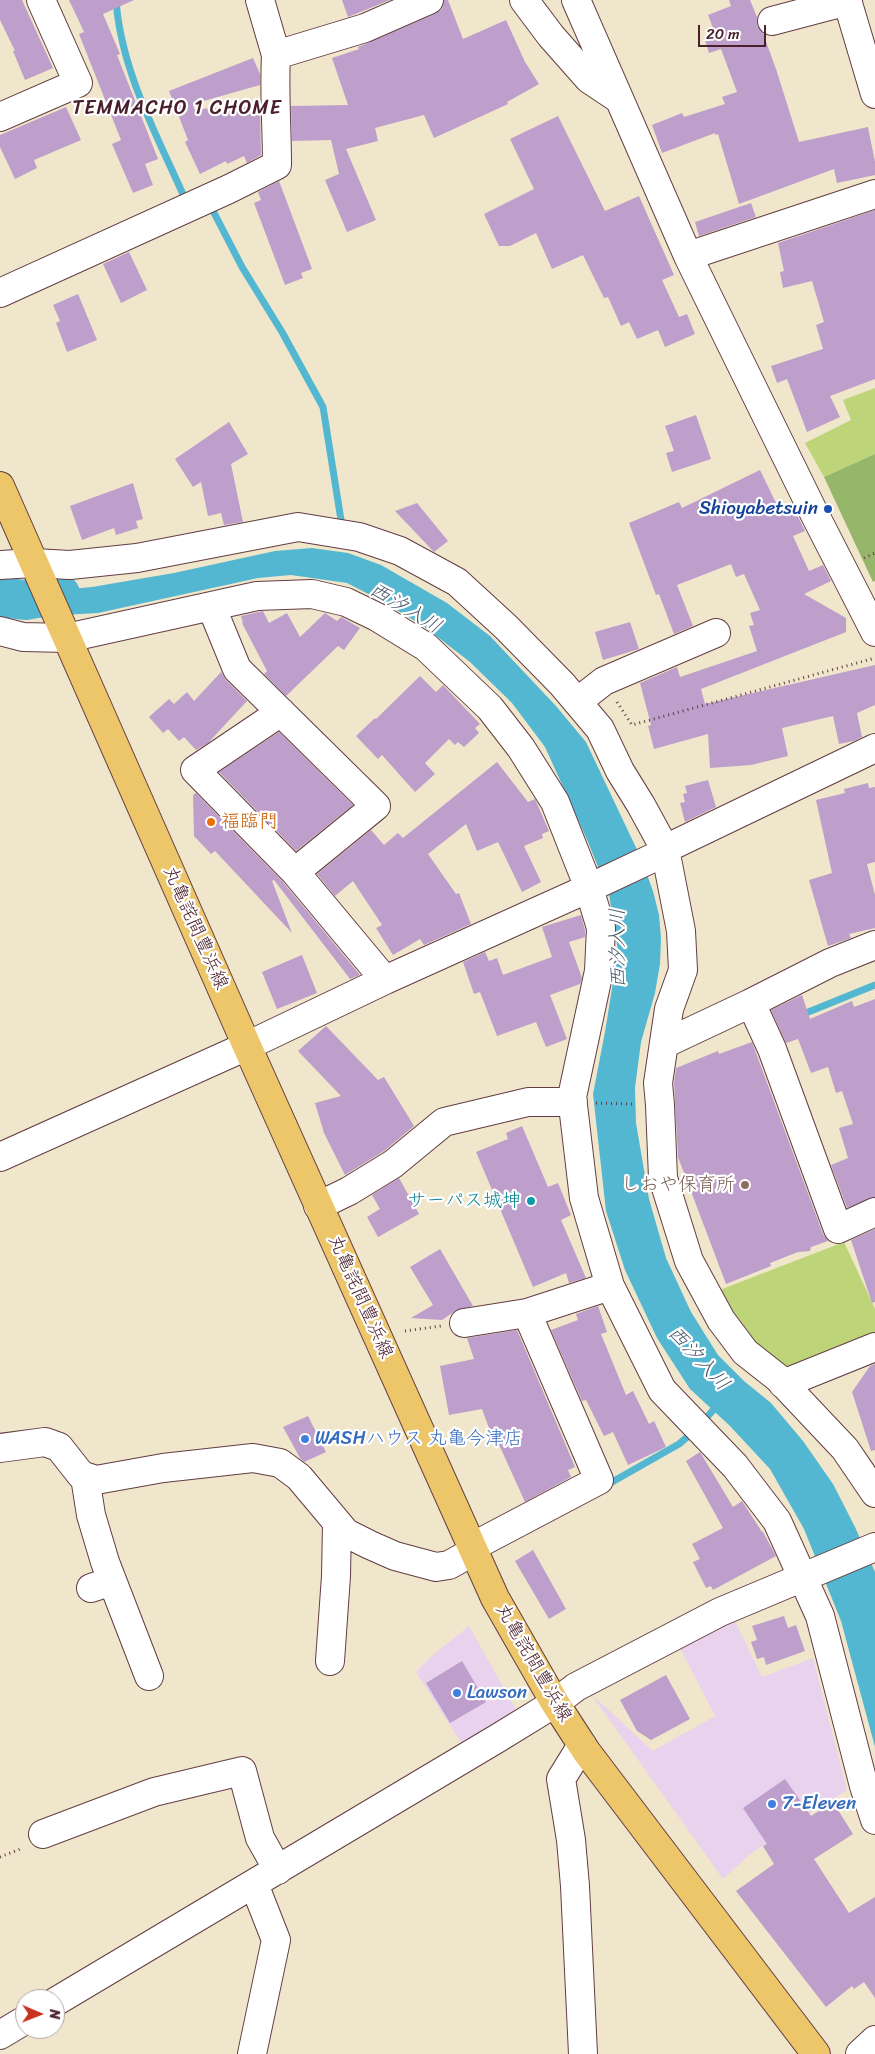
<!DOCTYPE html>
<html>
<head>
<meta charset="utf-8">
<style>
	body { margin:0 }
	#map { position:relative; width:875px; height:2054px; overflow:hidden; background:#f0e6cb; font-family:Sriracha,sans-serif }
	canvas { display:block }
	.north { position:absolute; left:15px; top:1989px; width:50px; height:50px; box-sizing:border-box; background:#fff; border:1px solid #b7a5aa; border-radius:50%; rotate:91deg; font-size:14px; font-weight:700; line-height:20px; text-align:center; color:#4a1f2b }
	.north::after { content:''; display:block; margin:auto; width:18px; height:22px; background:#c8321e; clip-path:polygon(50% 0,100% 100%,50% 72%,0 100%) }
	.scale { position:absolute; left:698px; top:25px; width:68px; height:22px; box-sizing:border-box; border:2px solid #4a1f2b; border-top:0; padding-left:6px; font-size:15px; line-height:18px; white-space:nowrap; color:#4a1f2b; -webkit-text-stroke:4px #fff; paint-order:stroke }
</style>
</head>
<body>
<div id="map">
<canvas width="875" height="2054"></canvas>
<div class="north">N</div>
<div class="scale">20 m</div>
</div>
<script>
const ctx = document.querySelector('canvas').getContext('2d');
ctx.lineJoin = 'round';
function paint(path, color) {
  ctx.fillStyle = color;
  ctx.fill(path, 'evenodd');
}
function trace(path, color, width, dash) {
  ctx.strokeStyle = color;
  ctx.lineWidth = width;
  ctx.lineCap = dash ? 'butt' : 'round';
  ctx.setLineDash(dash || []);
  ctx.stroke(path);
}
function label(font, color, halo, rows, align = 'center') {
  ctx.font = font + ' Sriracha,"Klee One",sans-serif';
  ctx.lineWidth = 4.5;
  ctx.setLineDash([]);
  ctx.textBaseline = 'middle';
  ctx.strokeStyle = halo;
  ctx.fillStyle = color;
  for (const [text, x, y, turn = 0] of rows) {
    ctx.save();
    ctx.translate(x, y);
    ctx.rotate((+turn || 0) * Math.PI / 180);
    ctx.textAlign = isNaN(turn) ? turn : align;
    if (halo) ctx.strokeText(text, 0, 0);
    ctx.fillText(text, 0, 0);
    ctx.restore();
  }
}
paint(new Path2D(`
	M733 1617 762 1677 813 1658 847 1790 801 1819 748 1856 723 1879 591 1694 653 1751 715 1716 679 1646Z
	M469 1626 520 1717 467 1752 416 1672 434 1654Z`), '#e9d2ee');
paint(new Path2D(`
	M875 388V454L824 477 805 443 851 420 843 400Z
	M844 1242 875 1309V1338L786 1371 762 1353 717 1291Z`), '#bed479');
paint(new Path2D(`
	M875 454V581L873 582 824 477Z`), '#96b669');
paint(new Path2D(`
	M312 548 348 553 381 565 447 603 490 636 556 706 586 742 640 856 653 891 659 915 661 938 660 964 655 993 641 1042 635 1088 636 1123 649 1199 666 1258 691 1312 718 1355 744 1381 771 1403 803 1441 833 1484 855 1527 875 1572V1747L841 1621 804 1529 770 1469 730 1426 690 1389 657 1338 625 1270 606 1211 593 1094 605 1032 618 951 609 894 588 842 545 747 512 703 470 662 422 625 378 599 347 583 291 575 258 578 98 613 6 618 5 595 92 587 174 573 275 551Z`), '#53b7d2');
trace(new Path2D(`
	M116 0C121 71 157 135 185 199
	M208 206 210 205 242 267 282 332 323 407 341 520
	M801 1015 875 985
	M703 1422 719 1403
	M605 1486 679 1444 693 1432`), '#53b7d2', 7);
trace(new Path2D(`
	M0 597 25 600 60 594`), '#53b7d2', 40);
paint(new Path2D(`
	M0 0H22L53 68 25 80 13 51H15L0 20Z
	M69 0H134L103 14 120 54 117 55 158 159 145 164 153 185 133 193 112 144 121 140 79 34 84 32Z
	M342 0H390L348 17Z
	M444 0H448L463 39 506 20 525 62 539 84 507 102 508 104 434 138 424 115 375 128 378 141 346 149 376 220 347 232 325 180 339 174 331 140 292 141 291 106 348 105 332 58 359 49 358 47 435 14 442 9Z
	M729 0H750L757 17V25L763 33 777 72 799 142 868 127 875 162V175L837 183 834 169 739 204 718 134 715 135V133L662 153 652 125 682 113 684 117 725 104 722 97 737 92 721 49 709 53 704 37 715 33 708 15 731 6Z
	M253 58 260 74V85L193 104 194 109 260 107 261 155 247 163 244 156 227 164 226 161 200 174 185 142 188 140 169 91Z
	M66 107 81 140 34 160 37 168 15 179 0 147V135Z
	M558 116 605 211 639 196 674 275 662 280 679 317 687 314 695 334 665 347 658 330 637 339 629 322 621 326 608 297 604 298 583 255 552 269 536 233 510 246H499L484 214 534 189 510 139Z
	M279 181 312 269 301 273 303 278 285 285 254 203 261 200 258 192Z
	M751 203 756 217 699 236 695 222Z
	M875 210V379L830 396 840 417 807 432 787 379 777 383 771 366 823 349 816 325 824 322 812 281 783 288 780 272 784 271 778 243Z
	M129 252 147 290 121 303 103 264Z
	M78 294 97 340 67 352 56 323 60 321 53 305Z
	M696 415 711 459 672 472 666 453 674 451 665 426Z
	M229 422 248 454 231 464 243 522 224 525 221 513 208 516 201 482 193 487 175 459Z
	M760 470 779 509 792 504 805 531 793 536 809 571 823 565 831 581 804 594 846 618V632L701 689 705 704 875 665V705L857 713 862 737 854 741 839 744 833 716 782 728 788 756 751 765 710 768 708 734 654 749 648 726 651 725 640 683 677 667 680 677 757 651 749 626 754 625 750 613 760 610 744 574 736 577 731 564 677 585 693 626 674 634 659 594 656 595 629 523 679 502 682 508Z
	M133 483 143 519 136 521 138 528 116 535 114 528 82 540 70 506Z
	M417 503 448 541 434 552 395 511Z
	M263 611 269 623 287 613 300 637 325 613 337 621 341 617 360 628 344 650 338 646 286 696 264 674 267 671 242 623 243 622 241 616Z
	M630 622 639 649 603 660 595 632Z
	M221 672 226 680 247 701 208 743 196 750 184 737 179 741 168 729 163 733 149 717 169 699 174 704 187 692 194 701Z
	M420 676 436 692 443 685 480 724 475 728 479 733 464 747 458 742 455 745 449 739 425 763 435 774 415 792 382 755 378 759 356 736 375 718 376 719Z
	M279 732 353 805 296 851 219 772Z
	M497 762 528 802 535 799 549 831 542 834 543 838 524 846 541 882 522 892 498 842 477 851 466 824 428 854 456 894 459 893 471 924 424 945 420 939 393 955 376 928 382 925 353 881 335 896 317 874 371 830 384 845 398 833 403 838Z
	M708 780 716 807 685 822 680 803 685 802 683 794 687 793 685 786Z
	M868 783 869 788 875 787V862L867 864 875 895V928L849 934 851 938 828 946 809 880 832 873 816 800 845 793 844 789Z
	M196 793 283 882 360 975 350 979 274 880 272 881 292 933 215 851 211 854 194 836 193 795Z
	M581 915 585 930V937L569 942 582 978 580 984 550 995 567 1039 546 1047 536 1022 497 1036 480 992 474 994 463 962 485 952 489 961 497 958 503 975 552 957 542 927Z
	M302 955 317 993 277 1009 262 972Z
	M802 995 810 1019 852 1001 854 1007 875 999V1197L847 1208 831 1165 848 1158 839 1128 853 1124 842 1091 836 1093 828 1067 811 1073 798 1039 786 1043 771 1010Z
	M326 1026 378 1080 384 1077 414 1126 384 1151 345 1175 324 1133 315 1103 341 1096 298 1051Z
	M752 1042 823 1234 828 1241 811 1247 810 1251 798 1252 770 1263 771 1266 726 1284 678 1157 674 1083 676 1068 718 1051 719 1054Z
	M522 1126 548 1187 558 1183 571 1215 561 1220 586 1278 569 1283 566 1273 533 1287 476 1152 508 1139 506 1133Z
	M399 1178 419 1214 378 1237 367 1217 380 1209 372 1195Z
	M875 1229V1302L872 1303 851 1240Z
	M440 1249 473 1306 455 1311 442 1320 411 1318 433 1305 410 1267Z
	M598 1306 607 1332 601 1334 626 1395 633 1391 649 1424 654 1421 666 1447 628 1465 613 1432 604 1436 586 1400 582 1401 551 1330 578 1320 576 1314Z
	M517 1330 575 1467 568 1470 571 1477 525 1502 496 1438 493 1439 482 1409 449 1415 440 1366 474 1359 467 1338Z
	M875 1364V1450L871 1451 852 1392 870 1366Z
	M308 1416 326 1452 304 1462 300 1458 283 1427Z
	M700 1452 733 1507 742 1501 762 1532H763L776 1556 713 1590 711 1586 706 1588 693 1562 700 1559 692 1544 723 1528 686 1461Z
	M533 1550 566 1609 549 1619 515 1561Z
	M784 1616 788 1628 796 1625 805 1651 766 1665 764 1657 757 1659 751 1642 757 1640 752 1626Z
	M462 1661 486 1702 450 1723 426 1683Z
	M666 1675 690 1719 651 1740 637 1731 620 1700Z
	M785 1779 811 1816 833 1802 853 1834 814 1859 849 1913 875 1897V1998L864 1982 854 1989 852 1986 826 2007 736 1891 774 1864 763 1846 767 1844 743 1808Z`), '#be9ecb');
const minor = new Path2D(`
	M260 0 276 55
	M524 0 551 36 589 79 619 99
	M576 0 688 256 815 515 875 632
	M847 0 875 94
	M772 21 848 1
	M0 117 78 83 41 0
	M688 256 875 194
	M0 293 229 189 277 165C277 128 274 91 276 55L365 28 429 0
	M0 565 34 563 70 565 137 558 298 527 359 537 400 551 457 582 506 627 562 684 600 729 620 771 641 805 665 849 681 931 683 970 669 1009 658 1083 660 1105 663 1178 689 1261 721 1320 745 1352 778 1378 845 1449 875 1493
	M212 608 237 669 376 806 295 872 385 980
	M0 631 23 637 67 638 257 596 312 594 346 602 377 617 426 647 490 708 521 748 555 802 589 888 601 928 599 971 572 1097 584 1198 610 1286 662 1390 735 1466 777 1521 820 1616 864 1786 875 1820
	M577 702 604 681 716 633
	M281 712 195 770 295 872
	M751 1003 830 963 875 945
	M664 1044 751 1003 772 1049 838 1229 875 1212
	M0 1157 247 1046 385 980 589 888 657 856 665 849 875 748
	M318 1206 349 1191 393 1164 444 1122 528 1102H573
	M464 1323 527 1313
	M783 1384 875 1347
	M0 1448 45 1442 59 1447 81 1475 96 1480 163 1468 253 1458 280 1463 299 1477 346 1533 370 1545 395 1556 436 1567 449 1565 474 1551
	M85 1477 91 1515 105 1562 149 1676
	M472 1547 599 1480 527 1313 610 1286
	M91 1588 112 1581
	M330 1661 336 1576 337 1523
	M582 1745 561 1779 571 1840 575 1886 583 2054
	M43 1834 154 1792 242 1771 260 1838 278 1870
	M55 2002 498 1738 555 1703 576 1687 720 1612 875 1547
	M0 2035 25 2020
	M252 2054 276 1940 254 1884
	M860 2054 875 2040`);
const major = new Path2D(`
	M0 486 247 1046 495 1598 555 1703 586 1751 816 2054`);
trace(minor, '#633d43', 30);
trace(major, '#633d43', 30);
trace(new Path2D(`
	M864 558 875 553
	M617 702 632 725 875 658
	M596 1103 635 1104
	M405 1331 441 1326
	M0 1857 23 1848`), '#633d43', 3, [1, 4]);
trace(minor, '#fff', 28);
trace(major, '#ecc669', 28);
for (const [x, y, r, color] of [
	[828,509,5,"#1a4fb4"],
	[211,822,5,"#e8710a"],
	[745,1185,5,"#8d6e63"],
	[531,1201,5,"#0f9aa8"],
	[305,1439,5,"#3f7fe0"],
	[457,1693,5,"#3f7fe0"],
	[772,1804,5,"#3f7fe0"]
]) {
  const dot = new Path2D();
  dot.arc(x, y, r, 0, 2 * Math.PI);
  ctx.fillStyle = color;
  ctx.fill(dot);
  trace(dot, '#fff', 2);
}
label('19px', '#164399', '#fff', [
	["Shioyabetsuin",818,509]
], 'right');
label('19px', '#c56008', '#fff', [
	["福臨門",221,822]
], 'left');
label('19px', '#4a1f2b', '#fff', [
	["丸亀詫間豊浜線",195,928,66],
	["丸亀詫間豊浜線",360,1297,66],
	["丸亀詫間豊浜線",533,1663,60]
]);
label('19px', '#785e54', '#fff', [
	["しおや保育所",735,1185]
], 'right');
label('19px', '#0d838f', '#fff', [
	["サーパス城坤",521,1201]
], 'right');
label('19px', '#366cbe', '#fff', [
	["WASHハウス 丸亀今津店",315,1439],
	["Lawson",467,1693],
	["7-Eleven",782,1804]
], 'left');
ctx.letterSpacing = '1px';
label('20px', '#4a1f2b', '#fff', [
	["TEMMACHO 1 CHOME",177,109]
]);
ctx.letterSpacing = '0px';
label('italic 20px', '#4e5c6e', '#fff', [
	["西汐入川",405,609,31],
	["西汐入川",619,948,-91],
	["西汐入川",698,1359,47]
]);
</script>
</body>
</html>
